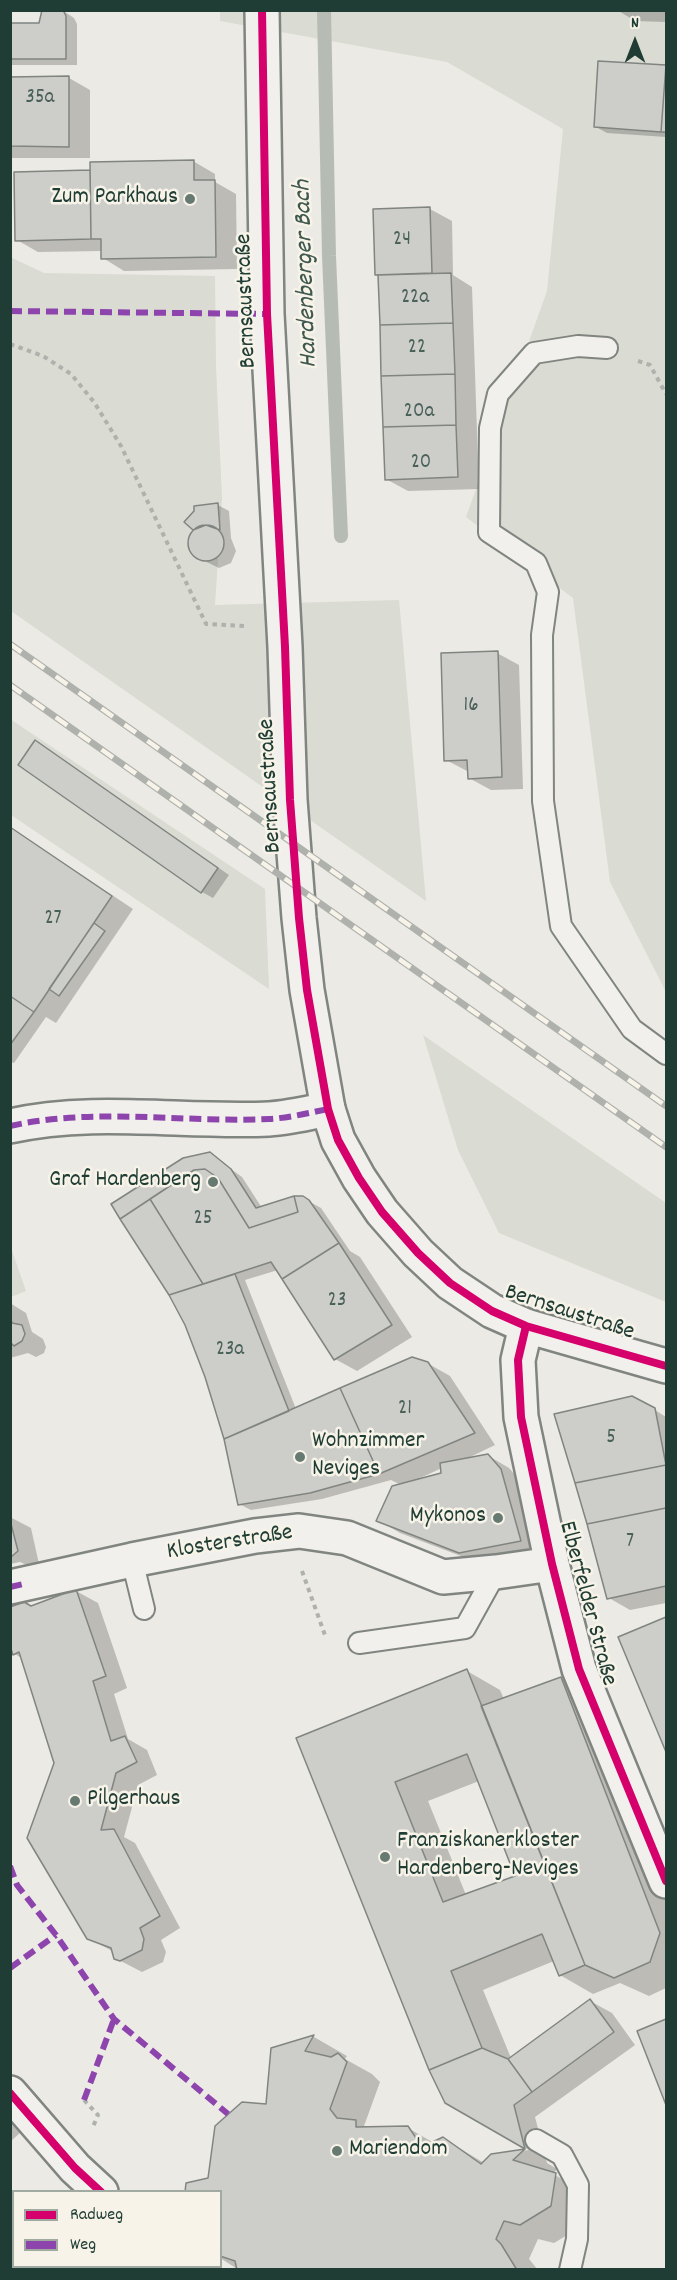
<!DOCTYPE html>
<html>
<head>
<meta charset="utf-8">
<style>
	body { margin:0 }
	#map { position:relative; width:677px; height:2280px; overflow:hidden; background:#ebeae4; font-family:Dekko,sans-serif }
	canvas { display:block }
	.frame { position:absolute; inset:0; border:12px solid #1f3d34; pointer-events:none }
	.legend { position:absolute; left:12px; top:2190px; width:210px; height:78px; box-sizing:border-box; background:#f7f3e8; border:2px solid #a1aaa0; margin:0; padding:8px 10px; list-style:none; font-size:18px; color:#1f3d34 }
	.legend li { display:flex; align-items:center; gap:12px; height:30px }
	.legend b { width:30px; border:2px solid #a1aaa0 }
	.north { position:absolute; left:605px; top:12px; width:60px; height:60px; -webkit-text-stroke:4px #f7f3e8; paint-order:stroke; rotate:0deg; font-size:16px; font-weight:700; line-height:24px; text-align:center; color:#1f3d34 }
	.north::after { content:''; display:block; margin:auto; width:21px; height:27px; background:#1f3d34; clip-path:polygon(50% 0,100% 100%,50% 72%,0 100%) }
</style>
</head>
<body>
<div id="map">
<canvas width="677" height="2280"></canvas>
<div class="frame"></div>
<ul class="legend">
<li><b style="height:8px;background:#d6006c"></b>Radweg</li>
<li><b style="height:8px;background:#8e44ad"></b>Weg</li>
</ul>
<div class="north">N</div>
</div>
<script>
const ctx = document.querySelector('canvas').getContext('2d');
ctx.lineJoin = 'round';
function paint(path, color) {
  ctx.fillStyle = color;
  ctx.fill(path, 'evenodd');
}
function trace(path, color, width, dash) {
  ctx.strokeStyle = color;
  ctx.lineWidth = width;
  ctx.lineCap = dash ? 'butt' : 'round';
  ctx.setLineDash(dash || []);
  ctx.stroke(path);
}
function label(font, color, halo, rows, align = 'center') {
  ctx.font = font + ' Dekko,sans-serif';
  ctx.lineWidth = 5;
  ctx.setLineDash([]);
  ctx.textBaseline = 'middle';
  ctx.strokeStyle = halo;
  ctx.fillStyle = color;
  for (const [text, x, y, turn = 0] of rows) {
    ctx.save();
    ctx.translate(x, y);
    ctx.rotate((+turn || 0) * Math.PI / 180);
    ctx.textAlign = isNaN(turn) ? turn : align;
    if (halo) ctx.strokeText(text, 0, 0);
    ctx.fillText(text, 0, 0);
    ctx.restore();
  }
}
paint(new Path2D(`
	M220 11H666V992L610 882 573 598 466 517 547 291 563 129 447 62 220 21Z
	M10 257 44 273 215 276 216 366 222 498 215 605 399 600 426 901 11 611Z
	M10 719 265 889 269 989 11 815Z
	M423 1035 666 1203V1302L499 1233 458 1150Z
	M10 1245 26 1291 11 1297H10Z`), '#dadbd2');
paint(new Path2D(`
	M62 10 74 18 77 24V65H10V25L40 24Z
	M617 10H666V22L635 21Z
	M600 63 666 67V137L607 133 596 127Z
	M10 78H69L90 90V158H10Z
	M193 161 215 174V182L236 194 237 269 124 271 103 258V251L38 252 17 240 15 173 92 172Z
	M430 209 452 221 453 275 472 287 479 489 408 491 386 479 379 276 376 274Z
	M218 505 229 511 231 538 236 551 231 563 219 568 194 556 189 543 195 530 186 522Z
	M497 653 519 665 523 789 491 790 469 778V772L446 760Z
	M47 748 229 875 213 898 202 892Z
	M10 827 133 909 56 1023 46 1017 14 1063 10 1062Z
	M210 1154 242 1177 262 1208 303 1198 321 1208 350 1251 360 1257 412 1337 357 1371 335 1359 278 1270 245 1280 296 1409 427 1363 450 1376 495 1445 466 1459 487 1455 509 1468 522 1483 541 1553 482 1564 400 1533 378 1520 401 1485 391 1480 322 1499 251 1510 239 1504 226 1438 207 1377 186 1325 170 1294ZM442 1468V1474L419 1480 418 1479Z
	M10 1303 26 1313 32 1332 43 1339 46 1347 44 1353 36 1357 28 1353 10 1358Z
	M655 1410 666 1417V1603L630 1610 609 1598Z
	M10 1517 31 1528 39 1564 34 1568 20 1562 10 1564Z
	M76 1591 98 1603 127 1688 114 1694 128 1739 147 1750 157 1775 138 1785 124 1837 135 1843 180 1928 161 1940 166 1952 163 1962 142 1972 115 1958 114 1952 88 1938 56 1763 23 1659 15 1654 10 1642 31 1607Z
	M666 1619V1748L620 1638Z
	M467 1671 500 1690 504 1699 561 1678 594 1698 666 1884V1988L649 1996 620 1983 593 1994 560 1975 554 1961 483 1990 511 2058 590 2001 612 2013 635 2045 535 2117 547 2163 557 2169 553 2174 589 2194 584 2225 554 2243 538 2239 529 2259 538 2270H239L220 2258V2192L210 2179 267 2106 273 2050 314 2037 347 2056 345 2059 372 2074 380 2082 364 2126 369 2128H408L434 2143 443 2138 484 2163 492 2155 529 2150 446 2102 298 1739ZM479 1781 517 1877 466 1895 428 1801Z
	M666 2021V2101L639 2032Z
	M10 2119 22 2131 10 2142Z
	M14 2266H69L65 2270H16Z
	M112 2266H122L127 2270H108Z`), '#0003');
trace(new Path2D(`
	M324 10 329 256 341 536`), '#b6bcb4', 14);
const building = new Path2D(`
	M42 10H63L66 16V59H10V23H39Z
	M598 61 666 65 661 132 594 127Z
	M666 65V132H661Z
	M69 76V147L10 146V77Z
	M194 160V180H215L216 257 101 259V239H91L90 162Z
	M90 170 91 239 15 241 14 172Z
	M430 207 432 273 375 275 373 209Z
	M451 273 453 323 380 325 378 275Z
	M453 323 455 374 381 376 380 325Z
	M455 374 456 425 383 427 381 376Z
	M456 425 458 477 385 480 383 427Z
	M218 503 220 530 206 525 193 530 184 522 194 511V506Z
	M188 543a18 18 0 1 1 36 0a18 18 0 1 1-36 0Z
	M498 651 502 777 468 779 467 760 444 761 441 653Z
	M35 740 218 868 201 893 18 765Z
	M10 827 112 896 34 1012 10 996Z
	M94 923 105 931 59 996 49 989Z
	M10 996 34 1012 10 1045Z
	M210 1152 231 1169 256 1208 294 1196 298 1212 249 1228 218 1178 205 1169 194 1170 120 1219 111 1204 183 1158Z
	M205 1169 218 1178 249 1228 298 1212 294 1196H303L309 1200 339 1243 282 1279 271 1262 203 1284 150 1199 194 1170Z
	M150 1199 203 1284 169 1295 120 1219Z
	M339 1243 392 1325 334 1360 282 1279Z
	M235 1274 289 1411 224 1439 205 1377 185 1325 169 1295Z
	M10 1317 12 1323 22 1325 25 1334 22 1341 14 1346 10 1342Z
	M412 1357 428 1362 475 1433 379 1474 340 1388Z
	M340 1388 379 1474 310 1493 238 1505 224 1439Z
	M632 1396 655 1408 666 1465 575 1483 554 1414Z
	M488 1454 501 1469 521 1541 459 1553 376 1521 392 1486 441 1473 440 1463Z
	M666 1465V1508L587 1524 575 1483Z
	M666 1508V1586L607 1599 587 1524Z
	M10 1520 18 1551 11 1557 10 1556Z
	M76 1589 106 1676 93 1681 111 1741 125 1736 137 1762 116 1773 101 1830 114 1829 160 1916 140 1928 144 1939 142 1950 120 1961 114 1959 111 1948 87 1939 27 1838 54 1763 19 1652 13 1655 10 1646V1607L24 1602 31 1606Z
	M666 1617V1752L618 1637Z
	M467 1669 585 1965 559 1976 542 1934 451 1971 482 2048 429 2070 296 1738ZM467 1754 515 1876 443 1902 395 1782Z
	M561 1677 660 1933 650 1962 614 1978 585 1965 481 1706Z
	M590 1999 614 2032 532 2092 508 2059Z
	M666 2019V2105L637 2031Z
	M314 2035 305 2051 331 2057 338 2053 347 2062 330 2109 337 2118 356 2120V2127L408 2126 422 2147 443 2137 481 2164 491 2154 525 2149 513 2160 556 2173 551 2206 520 2225 504 2221 496 2239 501 2244 517 2270H237L235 2261 220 2256V2192H185L186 2183 208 2178 215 2126 242 2102 266 2104 271 2048Z
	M482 2048 508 2059 532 2092 514 2105 525 2149 445 2103 429 2070Z
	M14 2207V2266H33L29 2270H14L10 2265V2209Z`);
paint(building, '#cdceca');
trace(building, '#808581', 1.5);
const lane = new Path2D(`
	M607 348 578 346 534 353 498 394 490 428 489 532 536 563 548 592 542 635 543 801 561 926 632 1029 666 1054
	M132 1560 144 1609
	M359 1643 465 1628 496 1572
	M536 2140 562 2155 578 2185 577 2239 570 2270`);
const street = new Path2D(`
	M10 1126C95 1107 183 1123 269 1119 288 1118 309 1113 328 1109
	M526 1326 518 1360 521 1417 552 1564 579 1669 666 1881
	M10 1587 132 1560 255 1536 299 1531 347 1538 443 1577 496 1572 552 1564
	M10 2093 75 2168 101 2192
	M183 2266 187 2270`);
const secondary = new Path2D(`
	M262 10 267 314 285 647 290 800 299 918 307 990 328 1109 338 1140 359 1178 382 1212 418 1253 450 1283 492 1311 526 1326 666 1366`);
trace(lane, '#808581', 24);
trace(street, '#808581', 38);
trace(secondary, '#808581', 38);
trace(new Path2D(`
	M10 344 43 356 71 374 94 402 121 446 206 624 245 626
	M638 361 650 365 666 394
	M302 1571 326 1638
	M84 2100 98 2115 92 2129`), '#afb1ad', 4, [4.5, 4.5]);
trace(lane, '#f1f0ec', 20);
trace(street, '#f1f0ec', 33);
trace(secondary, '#f1f0ec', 33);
const rail = new Path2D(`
	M10 644 666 1106
	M10 685 666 1147`);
trace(rail, '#afb1ad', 7);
trace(rail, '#f7f3e8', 4.5, [14]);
trace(new Path2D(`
	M10 311 267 314
	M10 1126C95 1107 183 1123 269 1119 288 1118 309 1113 328 1109
	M10 1587 23 1584
	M10 1866 17 1885 56 1935 114 2019 228 2114
	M10 1968 56 1935
	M84 2100 114 2019`), '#8e44ad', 6, [12, 6]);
trace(new Path2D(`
	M262 10 267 314 285 647 290 800 299 918 307 990 328 1109 338 1140 359 1178 382 1212 418 1253 450 1283 492 1311 526 1326 666 1366
	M526 1326 518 1360 521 1417 552 1564 579 1669 666 1881
	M10 2093 75 2168 101 2192`), '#d6006c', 8);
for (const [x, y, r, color] of [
	[190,199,6,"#667a72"],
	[213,1182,6,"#667a72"],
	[300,1457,6,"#667a72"],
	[498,1518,6,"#667a72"],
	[75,1801,6,"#667a72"],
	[385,1857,6,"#667a72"],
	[337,2151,6,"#667a72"]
]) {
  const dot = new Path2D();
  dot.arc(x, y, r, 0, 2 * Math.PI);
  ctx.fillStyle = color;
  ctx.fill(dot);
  trace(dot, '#f7f3e8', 2);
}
label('21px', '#4a615a', null, [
	["35a",40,99],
	["24",402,241],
	["22a",415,299],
	["22",417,349],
	["20a",419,413],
	["20",421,464],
	["16",471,707],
	["27",53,920],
	["25",203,1220],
	["23",337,1302],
	["23a",230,1351],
	["21",405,1410],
	["5",611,1439],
	["7",630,1543]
]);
label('24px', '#1f3d34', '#f7f3e8', [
	["Zum Parkhaus",178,199,"right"],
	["Graf Hardenberg",201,1182,"right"],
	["Wohnzimmer",312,1443],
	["Neviges",312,1471],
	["Mykonos",486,1518,"right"],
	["Pilgerhaus",87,1801],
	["Franziskanerkloster",397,1843],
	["Hardenberg-Neviges",397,1871],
	["Mariendom",349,2151]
], 'left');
label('24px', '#1f3d34', '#f7f3e8', [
	["Bernsaustraße",248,301,-92],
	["Bernsaustraße",272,786,-93],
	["Bernsaustraße",569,1314,18],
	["Klosterstraße",230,1544,-9],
	["Elberfelder Straße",586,1604,75]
]);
label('italic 26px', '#3f584f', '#f7f3e8', [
	["Hardenberger Bach",308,274,-92]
]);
</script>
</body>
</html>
